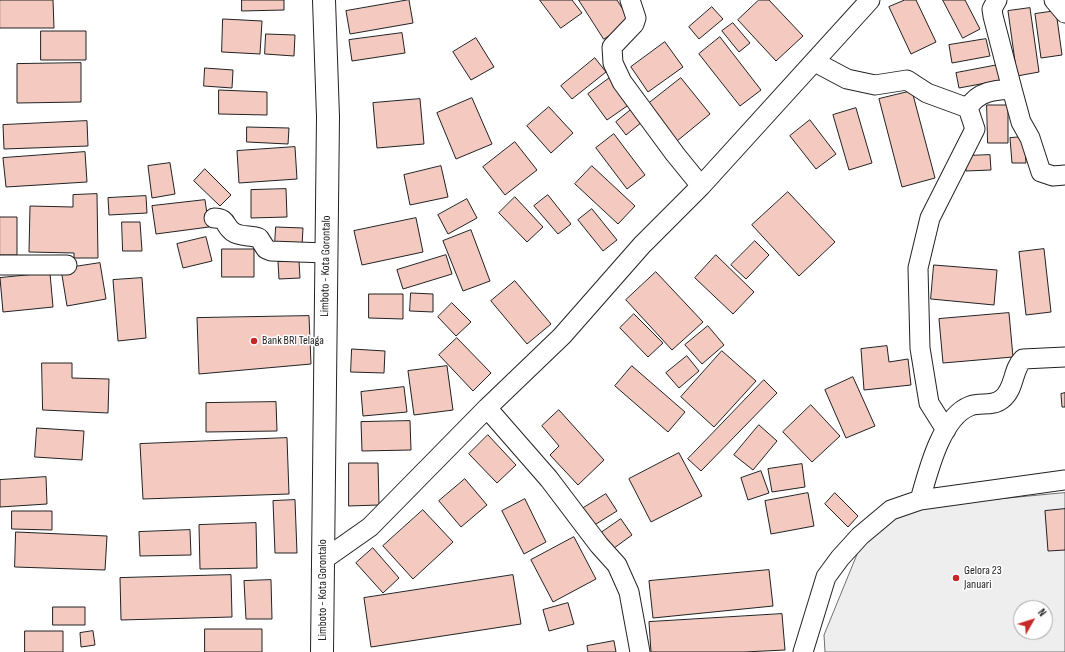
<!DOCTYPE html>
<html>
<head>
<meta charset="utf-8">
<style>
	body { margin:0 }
	#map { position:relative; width:1065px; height:652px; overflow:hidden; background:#fff; font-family:"Sofia Sans Condensed",sans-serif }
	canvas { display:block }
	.north { position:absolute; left:1013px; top:600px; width:40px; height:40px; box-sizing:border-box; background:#fff; border:1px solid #a7a7a7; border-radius:50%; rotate:51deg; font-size:11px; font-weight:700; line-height:16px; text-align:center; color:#222 }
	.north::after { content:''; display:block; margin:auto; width:14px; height:18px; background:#c62828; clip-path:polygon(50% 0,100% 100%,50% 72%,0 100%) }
</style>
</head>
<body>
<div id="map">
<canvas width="1065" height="652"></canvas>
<div class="north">N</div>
</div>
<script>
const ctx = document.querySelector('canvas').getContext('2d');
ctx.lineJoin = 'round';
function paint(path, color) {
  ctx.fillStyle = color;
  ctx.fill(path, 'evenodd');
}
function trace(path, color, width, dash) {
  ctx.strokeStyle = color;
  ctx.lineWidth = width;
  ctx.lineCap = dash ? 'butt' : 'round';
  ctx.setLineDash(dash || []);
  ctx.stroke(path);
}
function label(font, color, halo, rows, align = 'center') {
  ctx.font = font + ' "Sofia Sans Condensed",sans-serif';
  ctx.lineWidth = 3;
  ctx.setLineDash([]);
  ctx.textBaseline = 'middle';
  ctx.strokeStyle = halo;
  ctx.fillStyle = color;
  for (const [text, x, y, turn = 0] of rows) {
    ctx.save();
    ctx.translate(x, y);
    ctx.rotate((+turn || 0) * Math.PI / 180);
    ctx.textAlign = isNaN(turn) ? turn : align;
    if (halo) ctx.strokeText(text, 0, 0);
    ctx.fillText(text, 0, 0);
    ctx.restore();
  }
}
const green = new Path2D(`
	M1065 493V652H825L824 635 860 547 904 508ZM1021 608H1045V632H1021Z`);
paint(green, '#eee');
trace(green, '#6f6f6f', 1);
const building = new Path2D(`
	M0 0H53L54 28H0Z
	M242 0H284V10L242 11Z
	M409 0 413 23 350 34 346 11Z
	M540 0H572L582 13 561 28Z
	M579 0H617L631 22 604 39Z
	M759 0H769L803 36 776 61 738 20Z
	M905 0H916L936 42 911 54 889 7Z
	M943 0H965L980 29 963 38Z
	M712 7 723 19 699 39 689 27Z
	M1030 8 1039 72 1017 76 1008 11Z
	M1056 11 1062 55 1041 58 1035 14Z
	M223 19 262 21 260 54 222 52Z
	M733 23 750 43 739 52 722 31Z
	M41 31H86V60H41Z
	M402 33 405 53 352 61 349 40Z
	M266 34 295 35 294 56 265 54Z
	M720 37 761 90 740 106 699 54Z
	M476 38 494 67 471 80 453 52Z
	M986 39 990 56 952 63 949 45Z
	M665 42 683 67 648 92 631 67Z
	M595 58 606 72 572 99 561 86Z
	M81 63V102L17 103V64Z
	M998 65 1002 80 959 88 956 73Z
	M205 68 233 70 232 88 204 86Z
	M611 77 630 104 607 120 588 94Z
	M681 78 710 114 677 141 648 104Z
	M219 90 267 92V115L219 114Z
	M912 91 935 178 902 187 879 99Z
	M472 98 492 144 456 159 437 113Z
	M420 99 424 144 377 148 373 103Z
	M987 105H1008V143H988Z
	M549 107 573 133 551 153 527 126Z
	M856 108 872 163 849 170 833 115Z
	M632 109 642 122 626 135 616 122Z
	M810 120 836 154 816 169 790 136Z
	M87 121 88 146 4 149 3 125Z
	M247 127 289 128 288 144 247 142Z
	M614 134 645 175 627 189 596 148Z
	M1024 137 1026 163H1012L1010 138Z
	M515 142 537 170 505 195 483 167Z
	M295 147 297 179 239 183 237 151Z
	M85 152 87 182 6 187 3 158Z
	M990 155 991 170 966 171 965 156Z
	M170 163 175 194 152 198 148 166Z
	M441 166 448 197 410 205 404 175Z
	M592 166 635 206 618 224 575 184Z
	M205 169 231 195 220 206 194 181Z
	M286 189 287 217 251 218V190Z
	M788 192 835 242 799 276 752 225Z
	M97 194 98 258H74V253L29 252 30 206 73 207V195Z
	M548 195 571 224 558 234 534 206Z
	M146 196 147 213 109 215 108 198Z
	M515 197 543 227 527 242 499 213Z
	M467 199 477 218 448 234 438 215Z
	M205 200 209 227 156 234 152 206Z
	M592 209 617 240 603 251 578 220Z
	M0 217H17V255H0Z
	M416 218 423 252 362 265 354 231Z
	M122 222H140L142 251H123Z
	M276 227 303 228 302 246 275 245Z
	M471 230 490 281 463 291 443 241Z
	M206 237 212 261 183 268 177 244Z
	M755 241 769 255 746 279 731 265Z
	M222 249H254V277H222Z
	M1044 249 1051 312 1026 315 1019 252Z
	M446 255 452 274 403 289 397 270Z
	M716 255 754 292 733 314 695 278Z
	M299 261 300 278 279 279 278 262Z
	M100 263 106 299 67 306 61 269Z
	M934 265 997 270 994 305 931 299Z
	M656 272 703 322 672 350 626 300Z
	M50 273 53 307 3 312 0 278Z
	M142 278 146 338 118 341 113 280Z
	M515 281 551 324 527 344 491 301Z
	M411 293 433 294V312L410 311Z
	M369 294H403V319L369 318Z
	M452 303 471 322 456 336 438 317Z
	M1009 313 1013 357 943 363 939 319Z
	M634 314 663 343 648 357 620 328Z
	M309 316 311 364 199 374 197 318Z
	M708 326 724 345 702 364 685 345Z
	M457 338 491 373 473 391 439 355Z
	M887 346 889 362 908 359 911 385 864 390 861 349Z
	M352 349 385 351 384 373 351 372Z
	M722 351 756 381 714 427 681 397Z
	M687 356 699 371 679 388 666 373Z
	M42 363H72V378L109 379 108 413 43 410Z
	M447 366 453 410 414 415 408 371Z
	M632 366 685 412 668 432 615 386Z
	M853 377 875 426 846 438 825 390Z
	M764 380 777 393 701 471 688 459Z
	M404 387 407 412 363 416 361 392Z
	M1065 393V407H1062L1061 394Z
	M276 402 277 431 206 432V403Z
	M811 405 840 436 812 462 783 432Z
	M559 410 604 460 578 485 550 455 559 446 542 426Z
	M410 421 411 450 362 451 361 422Z
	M759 425 777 441 753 470 734 455Z
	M37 428 84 431 82 460 35 457Z
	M488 435 516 465 497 483 469 454Z
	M287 438 289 494 143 499 140 444Z
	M679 453 702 496 651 522 629 479Z
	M349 463H378L379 505 349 506Z
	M802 464 805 487 772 492 768 469Z
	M761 471 769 493 748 500 741 478Z
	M46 477 47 504 0 507V480Z
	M465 479 487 505 461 527 439 501Z
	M808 493 814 526 771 534 765 501Z
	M835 493 858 516 848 527 825 504Z
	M606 494 617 511 588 529 577 512Z
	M525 499 546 542 524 554 502 511Z
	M295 500 297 553H275L273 501Z
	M1065 509V550L1048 551 1045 511Z
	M423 510 453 542 413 579 383 546Z
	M12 511H52V530L12 529Z
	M621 519 632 535 610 551 598 535Z
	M256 523 257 568 200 569 199 525Z
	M190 530 191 555 140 556 139 532Z
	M16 532 107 536 105 570 15 567Z
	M574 537 596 579 553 602 531 560Z
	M373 548 399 578 383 593 356 563Z
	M769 570 773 606 653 618 649 581Z
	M231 575 232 617 121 620 120 578Z
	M513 575 521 624 371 647 364 598Z
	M271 580 272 619H246L244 581Z
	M568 603 574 624 549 631 543 610Z
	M53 607H85V625H53Z
	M782 614 785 650 744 652H651L649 622Z
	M205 629H262V652H205Z
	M25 631H63V652H25Z
	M93 631 95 645 81 647 80 633Z
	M614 641 616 652H588L587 646Z`);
paint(building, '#f3c9c0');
trace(building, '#222', 1);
const minor = new Path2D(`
	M630 0 636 18 634 24 612 47 613 63 622 82 675 154 701 186
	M1054 0 1065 13
	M815 62 847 79 875 85 907 80 927 93 968 108 975 129 930 218 918 268 920 348 929 403 946 430
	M1012 89 1021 122 1030 138 1041 172 1053 176 1065 175
	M968 108C978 91 995 90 1012 89L993 16 992 9 997 0
	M214 218C228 218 224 226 233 232 240 237 251 235 259 238L266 249 271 251 326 253
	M0 265H67
	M487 408 549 479 599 545 617 565 629 592 640 652
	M920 500C928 472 941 417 970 406 981 402 992 407 1002 399 1015 389 1012 370 1023 359L1065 357
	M323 560 370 527 487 408 562 336 642 245 701 186 870 0
	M803 652 826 577 840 558 860 536 891 510 920 500 1065 480`);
const trunk = new Path2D(`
	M322 652 328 117 324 0`);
trace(minor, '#222', 21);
trace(trunk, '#222', 24);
trace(minor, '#fff', 19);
trace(trunk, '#fff', 22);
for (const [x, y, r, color] of [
	[254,341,4,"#c62828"],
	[956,578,4,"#c62828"]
]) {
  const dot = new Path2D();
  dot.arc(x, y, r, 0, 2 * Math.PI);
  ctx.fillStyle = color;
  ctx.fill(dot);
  trace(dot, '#fff', 1.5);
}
label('12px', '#222', '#fff', [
	["Limboto - Kota Gorontalo",326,266,-89],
	["Limboto - Kota Gorontalo",323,590,-90]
]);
label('12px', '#222', '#fff', [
	["Bank BRI Telaga",262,341],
	["Gelora 23",964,571],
	["Januari",964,585]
], 'left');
</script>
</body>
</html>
